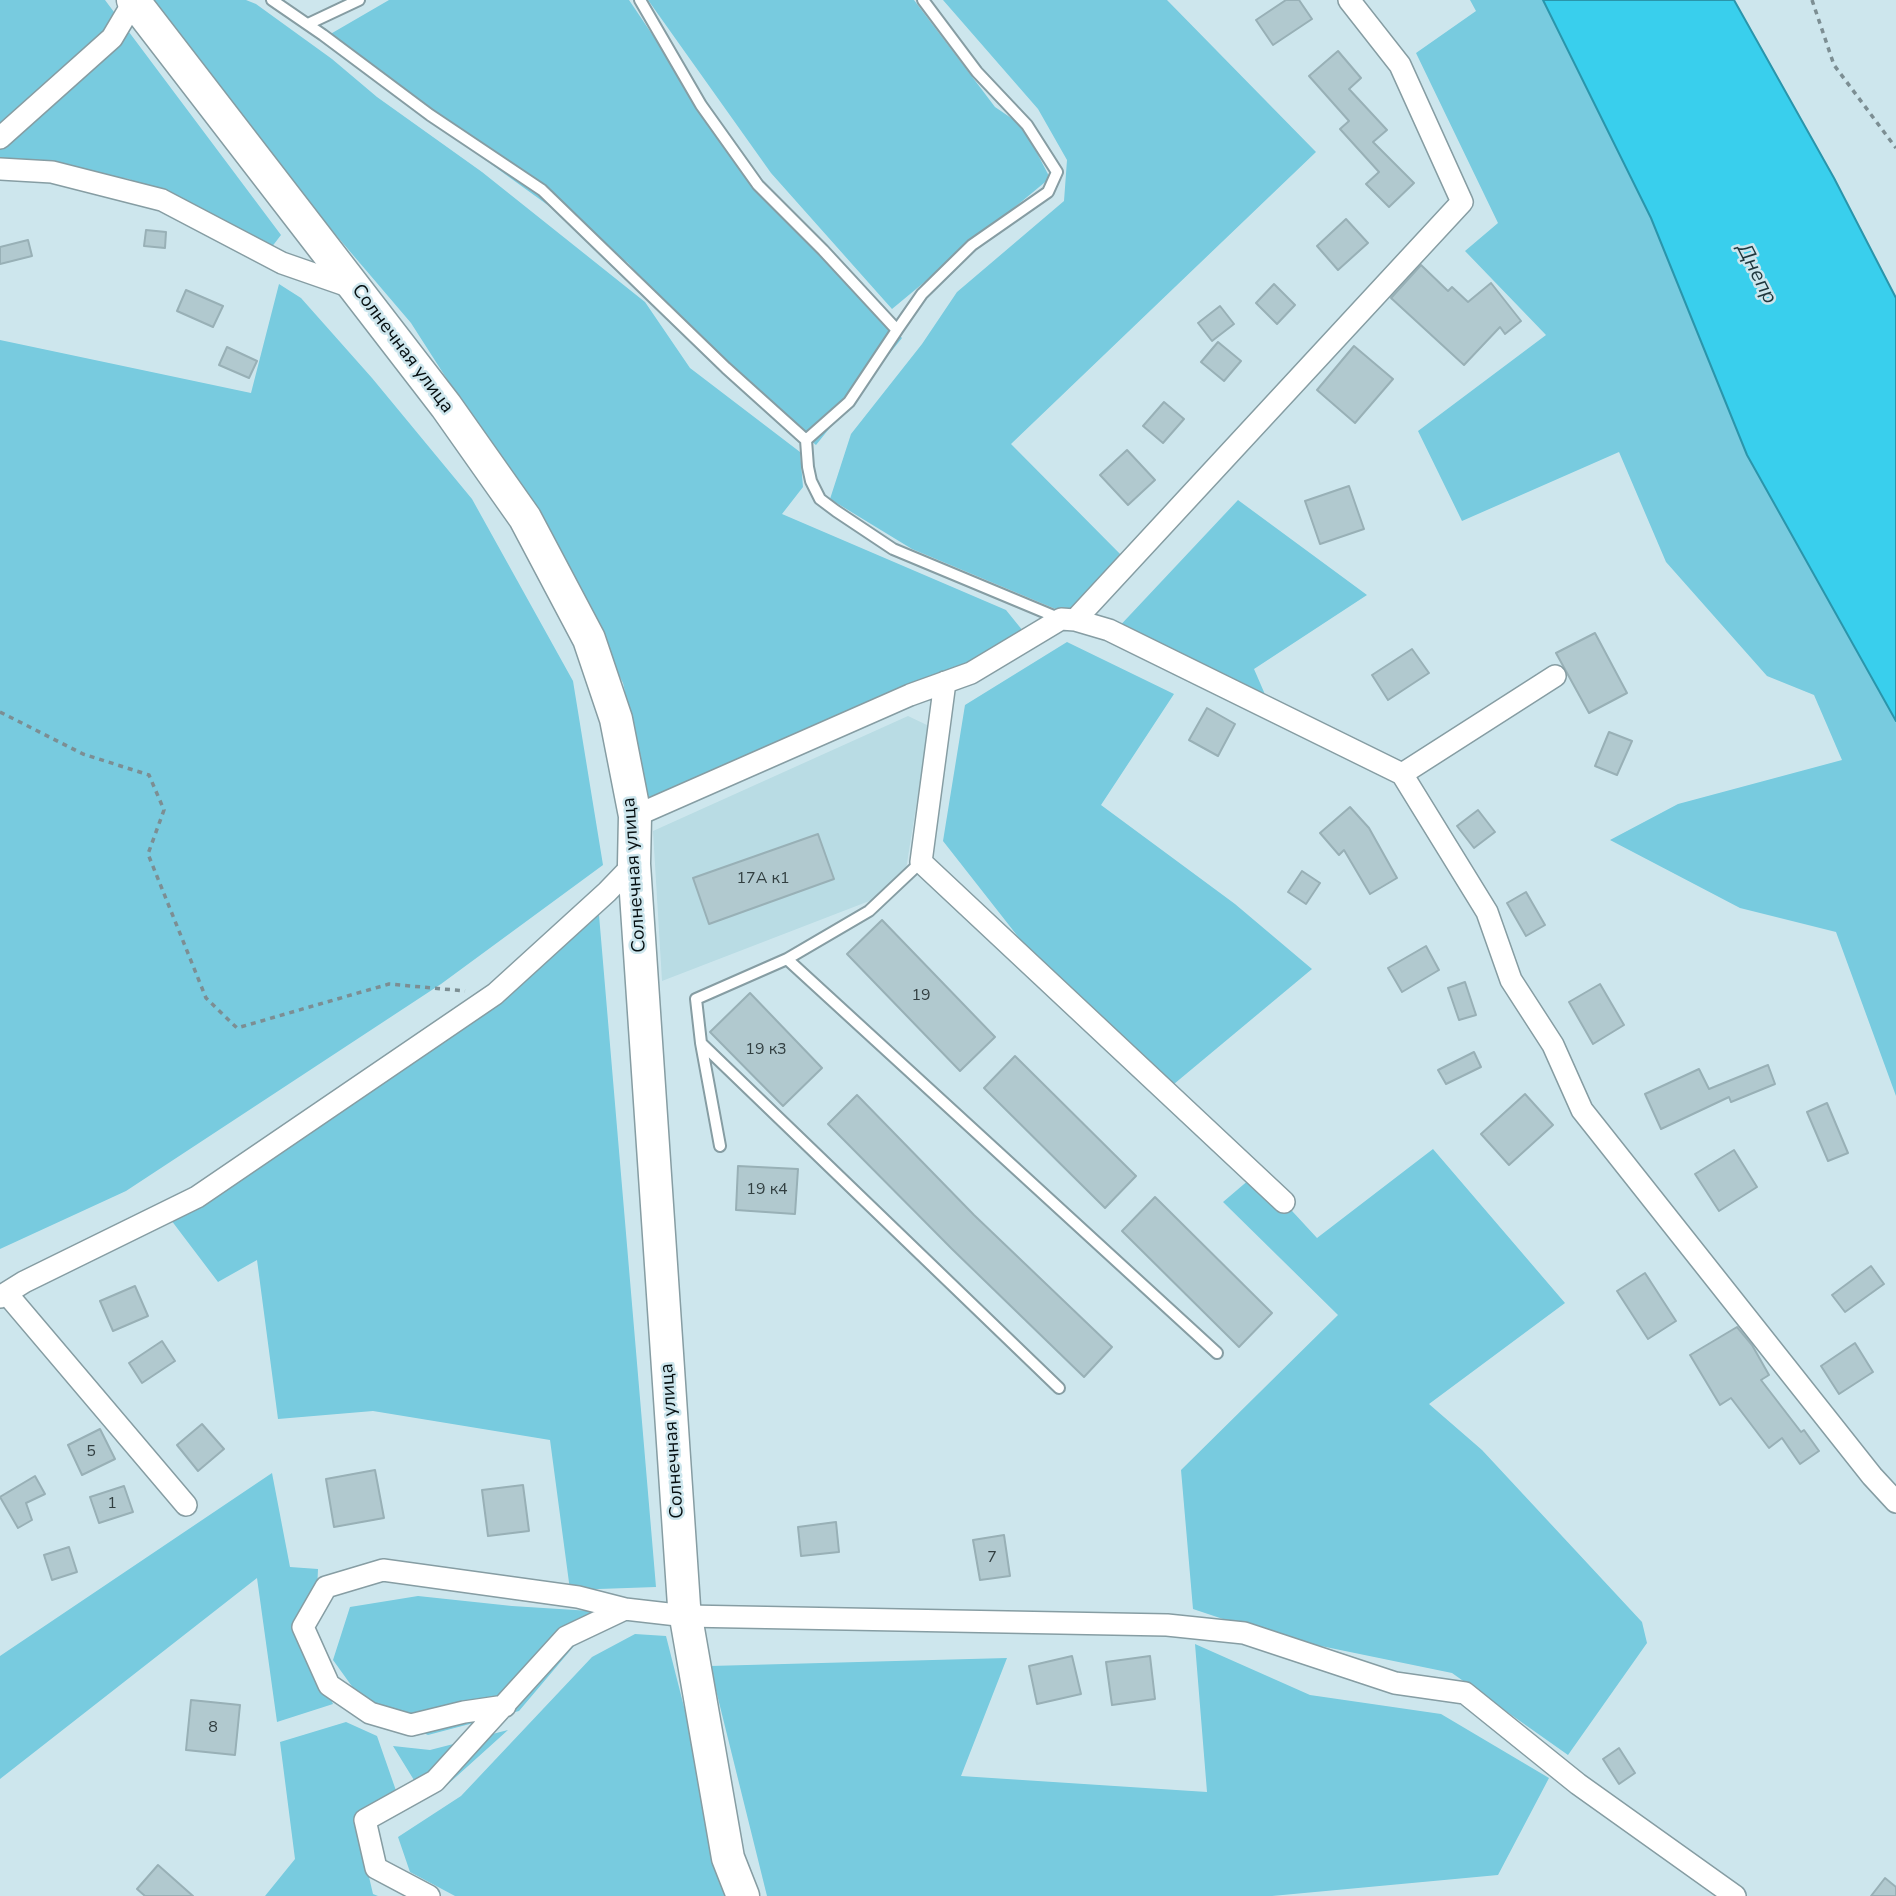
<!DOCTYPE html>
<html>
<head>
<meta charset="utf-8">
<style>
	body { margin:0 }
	canvas { display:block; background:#cde6ed }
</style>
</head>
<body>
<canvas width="1896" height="1896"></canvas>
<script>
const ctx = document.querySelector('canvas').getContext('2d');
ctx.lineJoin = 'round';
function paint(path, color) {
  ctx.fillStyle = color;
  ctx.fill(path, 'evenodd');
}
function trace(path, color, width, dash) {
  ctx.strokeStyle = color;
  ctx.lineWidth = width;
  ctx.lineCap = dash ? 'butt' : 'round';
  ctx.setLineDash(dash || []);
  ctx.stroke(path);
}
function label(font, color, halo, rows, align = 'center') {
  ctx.font = font + ' "Nunito Sans",sans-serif';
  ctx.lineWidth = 5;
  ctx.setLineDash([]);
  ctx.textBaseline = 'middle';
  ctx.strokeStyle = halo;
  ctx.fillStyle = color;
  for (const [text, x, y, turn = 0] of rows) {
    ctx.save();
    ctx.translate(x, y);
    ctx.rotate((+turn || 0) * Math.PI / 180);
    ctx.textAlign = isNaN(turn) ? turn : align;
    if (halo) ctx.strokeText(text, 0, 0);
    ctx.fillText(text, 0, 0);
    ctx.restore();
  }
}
paint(new Path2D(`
	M908 716 929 726 903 888 662 981 653 831Z`), '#b9dce4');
paint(new Path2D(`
	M0 0H105L281 235 271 248 129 179 0 161Z
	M152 0H246L256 4 332 59 377 97 482 172 645 302 690 368 800 452 803 487 782 514 1006 610 1023 631 943 678 649 802 623 683 541 526 411 323 289 180Z
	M389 0H629L752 182 902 338 816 445 705 353 628 263 365 73 327 36Z
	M648 0H914L995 107 1023 126 1050 178 892 309 771 173Z
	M943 0H1167L1316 152 1011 444 1129 563 1077 618 912 549 830 499 851 434 922 344 957 292 1064 201 1067 160 1038 109Z
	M1470 0H1543L1651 218 1747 455 1896 721V1096L1836 932 1740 908 1610 840 1678 804 1842 760 1814 695 1767 676 1666 562 1619 452 1462 521 1418 431 1546 335 1465 251 1498 223 1416 53 1476 11Z
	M279 284 301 298 372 378 472 499 573 681 603 865 441 984 126 1191 0 1249V340L251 393Z
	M1238 500 1367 595 1254 669 1267 699 1114 632Z
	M1067 642 1174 694 1101 805 1235 904 1312 969 1174 1084 1052 980 943 841 965 705Z
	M599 915 656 1587 570 1590 550 1440 373 1411 278 1419 257 1260 218 1282 168 1216Z
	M1433 1149 1565 1303 1429 1404 1482 1450 1642 1622 1647 1643 1568 1755 1452 1673 1277 1637 1193 1609 1181 1470 1338 1315 1223 1202 1257 1173 1317 1238Z
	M272 1473 290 1567 318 1569 314 1660 333 1704 277 1722 257 1578 0 1779V1656Z
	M418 1596 512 1606 638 1614 585 1633 519 1711 428 1735 369 1710 333 1660 350 1607Z
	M635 1634 666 1636 732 1896H455L410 1872 398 1837 461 1796 592 1657Z
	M1195 1644 1310 1695 1441 1714 1549 1778 1498 1875 1272 1896H767L710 1666 1007 1658 961 1776 1207 1792Z
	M346 1722 377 1736 401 1805 358 1830 373 1894 378 1896H265L295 1859 280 1742Z
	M508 1730 447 1785H417L393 1746 430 1750Z`), '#78cbdf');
const water = new Path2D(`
	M1543 0H1734L1834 178 1896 298V721L1747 455 1651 218Z`);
paint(water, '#39cfed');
trace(water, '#2a95ab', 2);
const building = new Path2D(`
	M1286 0H1299L1312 19 1273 45 1256 20Z
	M1338 51 1361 78 1349 89 1387 130 1373 142 1414 183 1389 207 1366 184 1379 172 1340 129 1349 121 1309 76Z
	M1346 219 1368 243 1338 270 1317 246Z
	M146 230 166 232 165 248 144 246Z
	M28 240 32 256 0 264V247Z
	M1421 265 1448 291 1452 287 1468 302 1491 283 1521 321 1505 334 1500 327 1464 365 1391 298Z
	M1274 284 1295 305 1277 324 1256 303Z
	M186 290 223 306 213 327 177 311Z
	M1220 306 1234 324 1212 341 1198 323Z
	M1218 342 1241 361 1224 381 1201 362Z
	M1354 346 1393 379 1355 423 1317 390Z
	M227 347 257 361 249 378 219 365Z
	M1164 402 1184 419 1163 443 1143 426Z
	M1127 450 1155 480 1128 505 1100 475Z
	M1349 486 1364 529 1320 544 1305 501Z
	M1595 633 1627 693 1589 713 1556 653Z
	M1412 649 1429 673 1388 700 1372 675Z
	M1207 708 1235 724 1218 756 1189 740Z
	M1609 732 1632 741 1617 775 1595 766Z
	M1350 807 1369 828 1397 878 1370 894 1344 850 1339 855 1320 833Z
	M1478 810 1495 832 1474 848 1457 826Z
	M818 834 834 879 709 924 693 878Z
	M1302 871 1320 883 1306 904 1288 892Z
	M1526 892 1545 925 1526 936 1507 903Z
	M882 920 995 1037 960 1071 847 954Z
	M1426 946 1439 970 1402 992 1388 968Z
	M1465 982 1476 1015 1459 1020 1448 988Z
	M1600 984 1624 1025 1593 1044 1569 1002Z
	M750 993 822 1068 783 1106 710 1032Z
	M1474 1052 1481 1067 1446 1084 1438 1070Z
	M1015 1056 1136 1176 1105 1208 984 1088Z
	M1768 1065 1775 1084 1731 1102 1729 1097 1661 1129 1645 1094 1699 1069 1709 1089Z
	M1525 1094 1553 1125 1509 1165 1481 1134Z
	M857 1095 974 1215 1112 1347 1084 1377 952 1249 828 1124Z
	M1827 1103 1848 1153 1828 1161 1807 1112Z
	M1734 1150 1757 1187 1719 1211 1695 1174Z
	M738 1166 798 1169 795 1214 736 1210Z
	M1155 1197 1272 1313 1239 1347 1122 1231Z
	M1871 1266 1884 1284 1845 1312 1832 1295Z
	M1645 1273 1676 1321 1648 1339 1617 1291Z
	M135 1286 148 1316 113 1331 100 1301Z
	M1737 1327 1752 1345 1769 1375 1761 1380 1801 1432 1804 1430 1819 1451 1800 1464 1782 1438 1769 1448 1731 1398 1720 1405 1690 1355Z
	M162 1341 175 1361 142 1383 129 1363Z
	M1855 1343 1873 1372 1839 1394 1821 1366Z
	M202 1424 224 1449 198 1471 177 1445Z
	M100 1429 115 1459 82 1475 68 1445Z
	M375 1470 384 1518 334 1527 326 1479Z
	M35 1476 45 1494 26 1503 32 1520 18 1528 0 1497Z
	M523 1485 529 1531 488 1536 482 1490Z
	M124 1486 133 1512 99 1523 90 1497Z
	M836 1522 839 1552 801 1556 798 1527Z
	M1004 1535 1010 1576 980 1580 973 1540Z
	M69 1547 77 1572 52 1580 44 1555Z
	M1072 1656 1081 1694 1037 1704 1029 1666Z
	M1150 1656 1155 1699 1112 1705 1106 1662Z
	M191 1700 240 1705 235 1755 186 1750Z
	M1619 1748 1635 1773 1619 1784 1603 1759Z
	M158 1865 193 1896H145L137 1889Z
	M1885 1878 1896 1887V1896H1871Z`);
paint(building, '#b1c9cf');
trace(building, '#98b0b6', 2);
const lane = new Path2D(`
	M272 0 323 35 430 115 542 190 726 368 806 440 808 467 811 481 820 499 836 511 893 549 1061 619
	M640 0 701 105 758 185 823 250 897 330 849 402 806 440
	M308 24 359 0
	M897 330 922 294 972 245 1048 192 1057 172 1027 125 977 72 923 0
	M921 862 869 911 787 959 1217 1353
	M701 1043 1059 1388
	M720 1146 701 1043 696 999 787 959`);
const street = new Path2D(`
	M0 138 112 38 134 1
	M0 169 52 172 162 200 282 263 354 288
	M1075 620 1462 202 1400 65 1349 0
	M945 682 921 862 1284 1202
	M1402 774 1555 676
	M635 816 910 695 971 673 1061 619 1075 620 1109 630 1402 774 1487 912 1511 980 1553 1045 1582 1110 1872 1476 1896 1502
	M7 1294 186 1505
	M0 1297 24 1282 197 1197 495 994 607 892 634 864
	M505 1706 464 1712 411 1725 370 1713 329 1685 303 1627 326 1587 383 1570 578 1597 625 1609
	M429 1896 376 1868 365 1820 435 1781 566 1637 625 1609 686 1616 1167 1625 1244 1633 1395 1683 1465 1693 1578 1784 1735 1896`);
const secondary = new Path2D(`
	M133 0 446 406 525 518 589 639 616 719 635 816 634 864 684 1606 728 1858 743 1896`);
trace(lane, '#869da3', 14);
trace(street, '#869da3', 24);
trace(secondary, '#869da3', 35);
trace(new Path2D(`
	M1812 0 1834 65 1896 148
	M0 712 83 754 149 775 164 810 148 854 206 998 237 1028 389 984 465 991`), '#7c8e93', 3.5, [5, 5]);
trace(lane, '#fff', 10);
trace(street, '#fff', 21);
trace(secondary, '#fff', 32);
label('16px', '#313e40', null, [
	["17А к1",763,879],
	["19",921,996],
	["19 к3",766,1050],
	["19 к4",767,1190],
	["5",91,1452],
	["1",112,1504],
	["7",992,1558],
	["8",213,1728]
]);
label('19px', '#060f11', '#cde6ed', [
	["Солнечная улица",402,349,53],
	["Солнечная улица",635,875,-94],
	["Солнечная улица",673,1441,-94]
]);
label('italic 21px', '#1f373d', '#cde6ed', [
	["Днепр",1756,274,63]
]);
</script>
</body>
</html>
